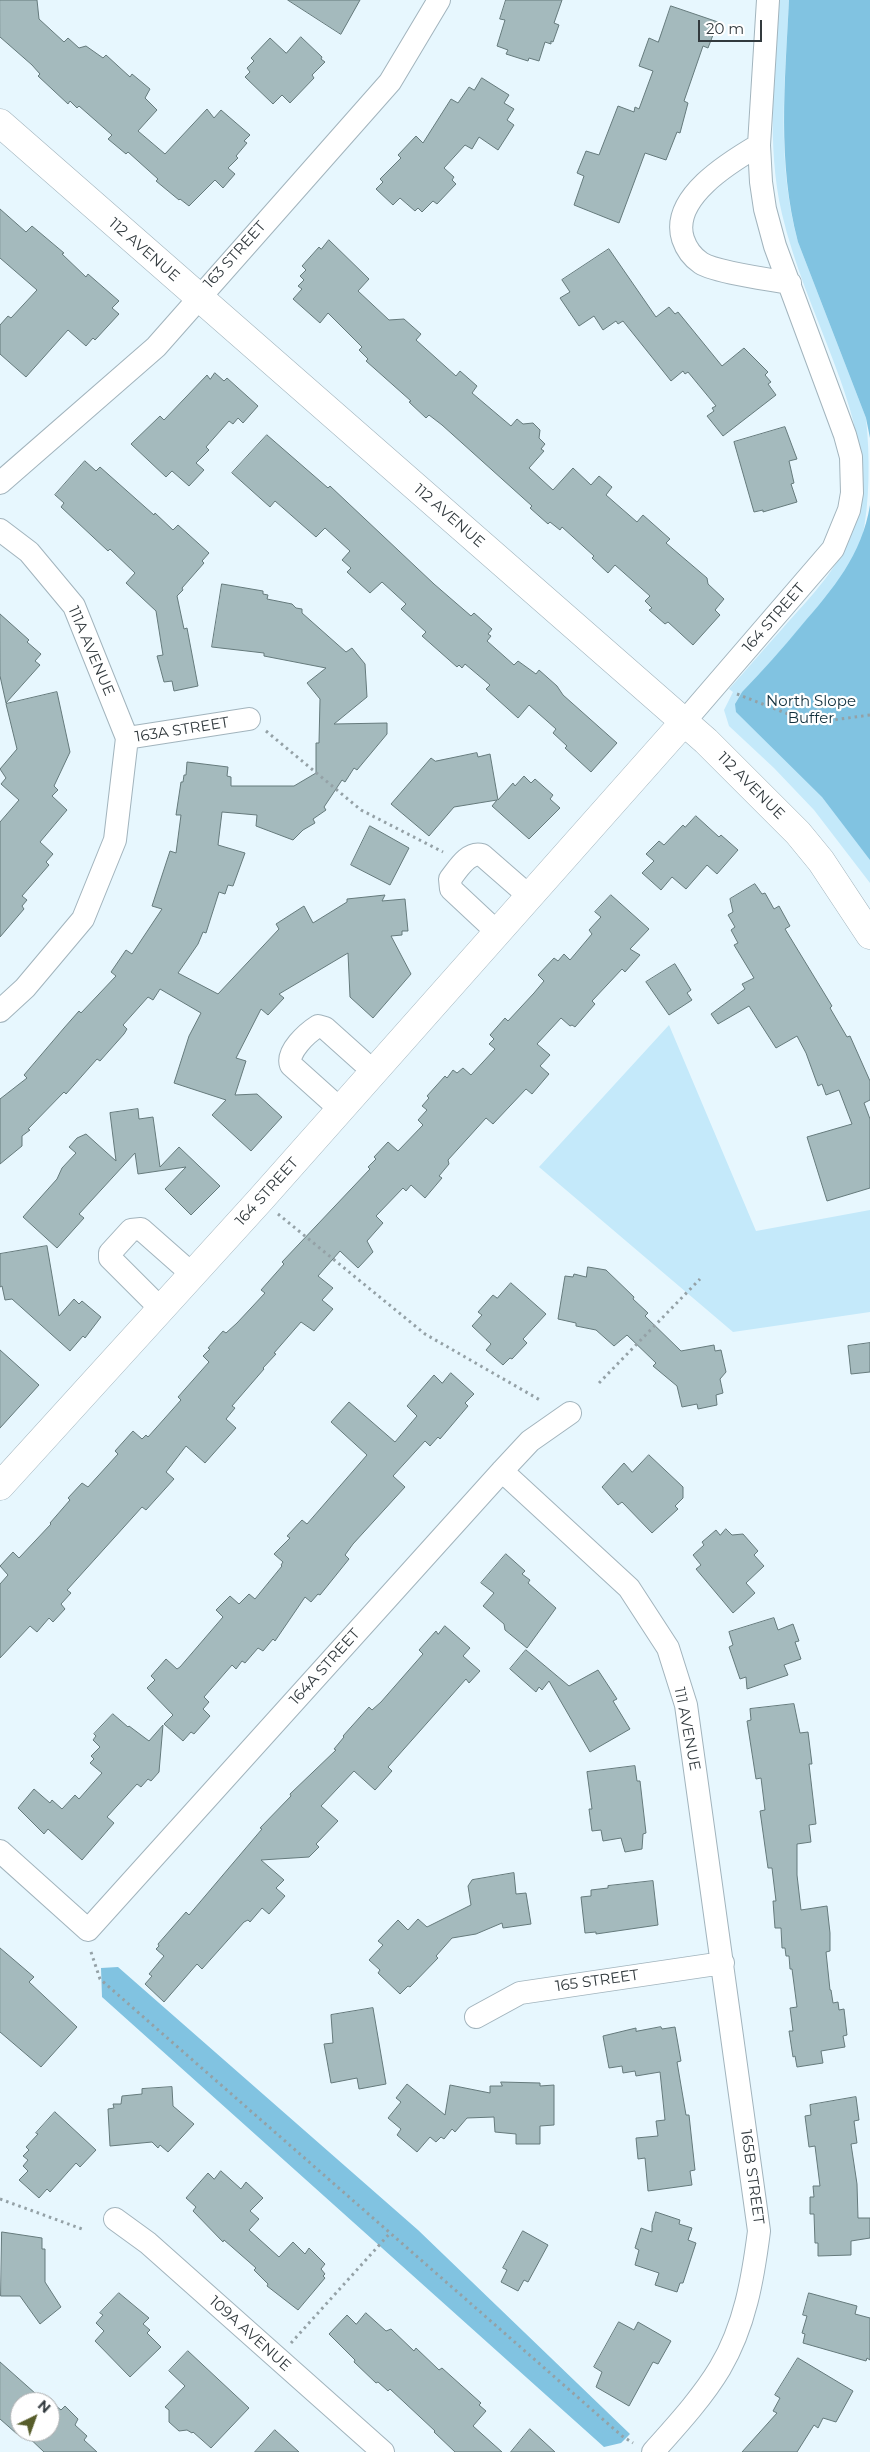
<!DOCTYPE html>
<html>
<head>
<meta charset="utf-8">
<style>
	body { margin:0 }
	#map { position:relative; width:870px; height:2452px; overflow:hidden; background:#e7f7fe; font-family:Montserrat,sans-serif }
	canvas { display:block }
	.north { position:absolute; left:10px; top:2392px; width:50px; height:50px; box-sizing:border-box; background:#fff; border:1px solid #adb0b2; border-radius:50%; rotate:42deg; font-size:14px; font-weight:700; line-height:20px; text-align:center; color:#323a3e }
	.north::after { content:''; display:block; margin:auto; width:18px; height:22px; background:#575d2b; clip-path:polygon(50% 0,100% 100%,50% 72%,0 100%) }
	.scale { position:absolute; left:698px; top:20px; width:64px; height:22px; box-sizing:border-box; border:2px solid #323a3e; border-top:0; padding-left:6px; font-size:15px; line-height:18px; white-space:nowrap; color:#323a3e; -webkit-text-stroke:4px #fff; paint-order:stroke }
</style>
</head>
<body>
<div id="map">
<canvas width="870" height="2452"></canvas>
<div class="north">N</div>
<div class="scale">20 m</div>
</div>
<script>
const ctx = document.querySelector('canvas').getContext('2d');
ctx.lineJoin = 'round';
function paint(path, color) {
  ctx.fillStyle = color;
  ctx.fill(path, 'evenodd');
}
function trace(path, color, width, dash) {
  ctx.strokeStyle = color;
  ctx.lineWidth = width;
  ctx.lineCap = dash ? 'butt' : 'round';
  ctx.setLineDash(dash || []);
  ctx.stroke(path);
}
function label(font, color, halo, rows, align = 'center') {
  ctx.font = font + ' Montserrat,sans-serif';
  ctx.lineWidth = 4.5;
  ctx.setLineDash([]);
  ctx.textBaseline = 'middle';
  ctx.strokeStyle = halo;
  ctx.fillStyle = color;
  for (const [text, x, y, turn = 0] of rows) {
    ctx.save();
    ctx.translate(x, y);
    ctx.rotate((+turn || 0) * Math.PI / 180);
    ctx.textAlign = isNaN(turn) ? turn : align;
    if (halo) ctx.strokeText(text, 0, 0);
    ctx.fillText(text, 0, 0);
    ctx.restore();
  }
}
paint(new Path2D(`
	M778 0H789C785 83 776 160 798 242L866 418C870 456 870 502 862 539 851 571 827 596 806 621 785 645 765 669 742 692L735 704 848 578 870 528V883L814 810 774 768 729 726 724 710 733 692 729 689C747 669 764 649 782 629 811 596 843 565 856 521 870 465 853 413 833 360 815 312 794 265 782 214 766 144 775 71 778 0Z
	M669 1025 756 1231 870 1210V1312L733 1332 539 1167Z`), '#c4e9fa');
paint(new Path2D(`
	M789 0H870V438L866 418 798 242C777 161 785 83 789 0Z
	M870 505V860L822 797 736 712 735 704 742 692C763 670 782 649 801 626 833 589 862 555 870 505Z
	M118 1967 418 2230 630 2434 621 2443 604 2447 102 1997 101 1968Z`), '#81c3e1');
const building = new Path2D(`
	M0 0H37L39 19 64 42 68 38 79 48 86 46 103 58 106 55 130 77 132 74 150 89 145 98 157 110 138 131 165 154 207 109 214 118 221 110 250 135 244 141 247 143 236 156 238 158 228 168 235 174 223 188 215 180 189 206 180 199 179 200 156 181 158 179 128 152 126 154 108 139 112 135 79 106 77 108 70 101 68 104 38 76 40 74 32 65 0 37Z
	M288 0H360L341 34Z
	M506 0H562L554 23 559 25 553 42 551 41V44L545 42 539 61 529 58 528 61 506 54 508 50 497 46 505 20 500 19Z
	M671 6 718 22 708 48 703 46 684 101 688 103 680 133 677 132 666 160 645 153 619 223 574 205 584 176 577 173 586 151 599 155 618 106 634 112 635 107 639 109 653 71 639 66 649 38 658 42Z
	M301 37 322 57 321 59 325 62 312 75 314 78 290 103 282 95 273 104 245 77 250 72 247 68 254 61 251 58 270 38 286 53Z
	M482 78 509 95 504 103 514 109 507 120 514 125 498 150 479 137 472 149 465 145 444 168 454 177 452 180 456 184 437 204 433 201 422 212 418 208 415 211 400 198 393 205 376 189 383 182 380 179 401 158 398 155 416 136 423 143 451 99 458 103 469 87 474 90Z
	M0 209 26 232 32 226 64 253 62 254 86 277 88 274 119 301 112 308 119 314 95 340 93 338 86 346 68 330 26 377 0 354V325L8 316 11 318 37 290 0 258Z
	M329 240 369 279 358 291 389 320 404 319 421 334 416 340 456 376 460 371 477 386 472 393 511 426 517 419 523 424 533 423 540 430 539 438 545 444 541 449 544 451 529 468 553 490 573 468 591 485 599 476 612 487 606 495 637 522 643 515 670 539 666 543 707 578 708 584 724 599 715 610 720 615 693 645 668 622 665 624 649 610 652 608 645 601 650 596 615 565 608 573 592 558 594 556 562 527 560 530 550 522 548 524 530 508 532 506 442 425 429 415 426 418 409 402 411 401 366 361 368 359 359 350 362 347 328 313 320 323 293 299 302 289 298 286 304 280 300 276 306 270 302 266 319 247 321 249Z
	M609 249 656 317 669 307 675 314 678 312 722 366 744 348 768 372 765 375 771 382 768 384 776 395 723 436 707 416 714 411 712 408 716 406 688 372 685 374 683 371 671 381 623 321 618 324 616 321 603 330 594 316 579 326 560 298 570 292 562 280Z
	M215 373 224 381 227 378 258 406 243 423 238 418 233 424 229 421 206 447 209 450 196 463 204 470 189 486 172 471 166 477 131 444 160 416 164 420 207 375 210 379Z
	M785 427 797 459 789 461 794 483 791 484 797 502 763 512V510L754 512 734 442Z
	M267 435 328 488 330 486 434 584 471 616 474 613 492 629 488 634 491 636 487 641 514 665 518 661 536 674 539 670 557 686 563 695 617 743 591 772 565 748 567 746 553 733 556 729 529 705 518 718 486 689 490 685 465 664 462 668 459 665 457 667 422 636 426 632 401 609 406 604 382 582 370 593 347 572 351 568 342 560 350 551 325 528 316 537 275 501 270 507 232 473Z
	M85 461 96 471 100 467 154 515 155 513 173 530 178 525 209 553 202 561 204 563 182 588 183 590 177 596 184 629 187 628 198 686 174 691 172 681 164 682 157 656 163 655 156 611 126 583 135 573 110 549 108 551 61 507 64 503 55 495Z
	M222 584 263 591V594L268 595 267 599 292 604 296 608 302 609V613L346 652 352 648 365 664 367 697 334 724 387 723V734L357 770 354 768 345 782 342 780 324 807 326 810 313 819 315 823 303 830 293 840 256 826 257 815 222 812 218 845 245 853 233 886 228 885 225 894 219 892 206 933 203 932 198 944 178 973 218 994 279 929 276 924 304 906 313 923 347 902V899L385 895 382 901 405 899 408 931H402V935L391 936 411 974 373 1018 350 997 348 953 279 994 284 998 268 1015 261 1009 236 1058 246 1061 235 1095 257 1094 282 1117 251 1151 212 1115 226 1100 174 1083 189 1036 201 1013 160 989 153 1000 148 997 123 1025 127 1029 124 1034 100 1061 97 1059 66 1094 64 1092 28 1129 30 1130 22 1136V1146L0 1164V1099L27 1078 24 1075 64 1028 79 1011 81 1013 116 976 111 972 126 950 132 954 162 909 152 906 170 851 176 853 181 815H176L181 782H183L184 775H186L187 762 228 767 227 776 231 777V786H294L316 773V743H319L320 699 307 683 326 668 264 656V653L212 647Z
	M0 614 29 640 27 642 41 654 35 661 40 665 6 703 0 676Z
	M57 692 70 752 54 786 58 790 52 796 67 810 40 842 53 854 46 862 49 865 22 896 27 900 22 906 24 909 0 937V822L19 800 1 784 6 778 0 769 17 749 6 704Z
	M477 753 478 757 490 754 498 800 513 783 515 786 524 776 531 783 535 779 553 795 550 799 560 808 529 839 492 806 497 800 454 807 429 836 391 804 431 758 435 761Z
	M696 816 719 837 721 835 738 850 717 874 707 865 686 889 672 877 661 890 642 873 654 861 646 854 659 841 664 845 683 825 685 827Z
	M370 826 409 848 390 885 351 865Z
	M755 884 762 894 765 893 774 909 779 906 790 926 785 929 832 1006 830 1008 847 1037 850 1036 870 1081V1100L864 1103 870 1119V1188L827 1201 807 1137 852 1124 839 1090 826 1095 822 1084 818 1086 806 1053 797 1036 776 1048 749 1006 718 1024 711 1014 745 989 742 984 754 978 734 945 738 943 731 930 735 927 728 915 733 912 730 899Z
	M611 895 649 929 630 949 640 955 625 972 622 969 592 1001 595 1004 575 1027 572 1025 570 1026 561 1018 537 1044 550 1055 540 1066 549 1074 532 1094 526 1089 493 1124 486 1118 448 1160 449 1164 439 1176 442 1178 425 1198 411 1185 406 1191 403 1188 376 1216 383 1223 367 1241 373 1252 358 1268 340 1251 318 1276 333 1288 322 1300 333 1309 314 1331 301 1322 274 1353 276 1354 263 1368 264 1369 232 1406 235 1408 226 1419 236 1428 205 1463 186 1446 166 1472 174 1479 146 1510 142 1507 67 1590 71 1593 61 1604 65 1609 53 1622 49 1618 37 1632 30 1626 0 1658V1584L8 1575 0 1566 13 1552 19 1558 51 1524 50 1523 70 1500 68 1498 82 1483 88 1487 118 1454 115 1451 133 1431 142 1439 146 1435 148 1437 181 1400 178 1397 209 1362 203 1356 210 1349 208 1348 223 1331 226 1333 237 1323 265 1293 261 1290 284 1264 282 1262 370 1169 368 1167 376 1159 374 1157 388 1142 398 1151 423 1125 418 1120 427 1110 422 1106 429 1098 427 1096 445 1076 447 1078 453 1070 457 1073 463 1068 471 1075 495 1049 489 1044 494 1039 490 1035 505 1018 508 1021 534 993 544 981 538 975 554 958 558 961 564 954 570 960 592 934 589 930 601 917 595 912Z
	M675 964 691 990 687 993 692 1000 669 1015 646 982Z
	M138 1109 139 1119 153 1117 160 1167 179 1147 220 1186 191 1215 165 1189 186 1167 138 1174 135 1153 79 1214 84 1218 57 1248 23 1217 57 1179 62 1168 76 1153 69 1147 77 1138 86 1134 116 1161 110 1113Z
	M47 1246 59 1316 74 1299 79 1304 82 1301 101 1317 85 1338 83 1336 70 1351 12 1299 5 1300 2 1286 0 1287V1254Z
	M588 1267 606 1270 634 1297 633 1299 648 1313 645 1316 681 1351 714 1345 715 1351 721 1350 726 1372 720 1379 723 1393 716 1395 717 1405 698 1409 697 1404 682 1407 677 1386 653 1366 656 1363 627 1335 614 1346 596 1330 576 1326V1323L558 1319 565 1276 573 1277 574 1274 586 1277Z
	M511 1283 546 1314 523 1339 527 1343 512 1359 510 1358 503 1365 486 1350 491 1344 472 1326 482 1315 478 1312 493 1295 497 1298Z
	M870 1343V1372L851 1374 848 1346Z
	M0 1350 39 1385 0 1428Z
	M451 1373 474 1394 465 1403 468 1406 440 1439 438 1437 430 1446 425 1441 393 1476 405 1487 353 1544 345 1555 349 1559 320 1595 318 1594 311 1602 305 1597 275 1641 273 1639 263 1651 258 1648 245 1663 242 1661 236 1669 232 1665 204 1697 209 1702 203 1709 210 1716 194 1734 191 1732 183 1741 164 1724 173 1715 147 1688 155 1680 151 1676 166 1659 177 1669 180 1667 223 1617 216 1610 230 1596 239 1604 249 1594 255 1599 282 1566 281 1565 283 1562 274 1554 290 1538 287 1536 302 1520 307 1524 367 1455 331 1422 349 1402 395 1442 417 1416 407 1406 434 1375 442 1383Z
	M649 1455 683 1487V1498L675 1506 678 1509 652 1533 622 1502 618 1505 602 1487 624 1463 632 1472Z
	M726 1529 732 1535 743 1534 758 1551 754 1555 764 1566 746 1583 755 1593 733 1613 696 1569 701 1565 693 1555 704 1545 702 1542 716 1530 720 1535Z
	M506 1554 525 1571 522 1574 530 1580 528 1583 556 1608 527 1648 505 1630 504 1624 483 1606 494 1593 481 1583Z
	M774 1618 778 1630 793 1624 799 1641 795 1642 801 1659 784 1665 788 1675 747 1689 746 1677 740 1679 729 1647 733 1645 729 1632Z
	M445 1626 470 1648 463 1656 480 1671 469 1683 466 1679 388 1767 392 1771 375 1790 354 1771 321 1806 338 1821 316 1844 319 1847 309 1857 261 1860 284 1880 276 1888 285 1896 269 1914 262 1908 250 1922 248 1920 244 1922 202 1969 197 1964 164 2002 145 1984 152 1976 149 1974 164 1956 156 1949 159 1946 158 1944 186 1912 189 1915 262 1829 260 1828 291 1796 290 1794 336 1750 334 1749 344 1737 343 1736 369 1707 372 1710 381 1702 423 1654 419 1650 436 1631 438 1634Z
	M526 1650 569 1686 598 1670 617 1699 613 1701 630 1729 590 1752 549 1681 542 1690 539 1687 536 1692 510 1669Z
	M794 1704 800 1733 808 1732 812 1764H809L816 1824 809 1825 811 1842 797 1844V1875L801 1910 827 1906 830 1933V1951L826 1952 830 1990H831L833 2003 838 2002 839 2010 844 2009 847 2035 843 2036 845 2047 821 2051 823 2063 797 2067 795 2056 793 2057 789 2031H793L790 2008 797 2007 792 1969H790L789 1956H786L785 1948H782L781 1928H775L773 1901H776L772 1868H768L760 1811 765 1810 761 1778 756 1779 747 1721 751 1720 750 1709Z
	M113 1714 128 1727 129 1726 149 1741 163 1725 159 1772 151 1781 148 1779 141 1787 137 1784 107 1817 114 1823 82 1860 48 1829 44 1834 18 1808 34 1789 50 1803 52 1800 62 1809 75 1795 79 1799 102 1773 90 1763 94 1759 91 1756 100 1747 93 1740 96 1736 94 1734Z
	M635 1766 637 1781H640L646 1833 643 1834 642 1849 625 1852 621 1838 603 1841 601 1830 592 1831 589 1809H592L587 1772Z
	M514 1873 516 1894 526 1893 531 1924 503 1928 502 1923 476 1934 452 1938 436 1956 438 1958 410 1987 408 1986 400 1994 378 1973 380 1970 369 1960 383 1945 378 1941 398 1920 408 1930 418 1919 427 1927 471 1905 468 1886 472 1880Z
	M653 1881 658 1925 596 1934V1932L585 1933 581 1897 591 1896V1890L608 1888V1886Z
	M0 1948 34 1977 29 1982 77 2027 41 2067 0 2032Z
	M373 2008 386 2084 359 2089 357 2078 331 2083 324 2044 333 2043 331 2015Z
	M661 2027 662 2029 675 2027 681 2061 677 2062 686 2115H689L695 2170 690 2171 692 2185 648 2191 645 2158 638 2159 636 2138 658 2136 656 2121 665 2120 660 2072 636 2076 635 2071 623 2073 622 2066 609 2068 603 2036 636 2028V2031Z
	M501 2082 540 2083V2086L554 2085V2125L540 2126V2144H516V2134L495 2132 494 2117 467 2118 455 2132 452 2129 444 2139 441 2137 436 2142 430 2137 417 2152 397 2135 401 2129 388 2118 401 2102 396 2098 407 2084 445 2115 450 2085 490 2093V2086H502Z
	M172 2087 173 2106 194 2124 168 2152 160 2145 158 2148 152 2142 110 2146 108 2109 114 2108 113 2104H121L122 2096 142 2094V2089Z
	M856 2097 859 2120 854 2121 857 2143 851 2144 857 2184 858 2218H870V2238L851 2241V2255L818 2256V2243H815L814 2214H810V2197H814L813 2186H820L815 2146 809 2147 805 2116 811 2115 810 2105Z
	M55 2112 96 2150 80 2167 76 2163 50 2192 47 2189 39 2198 19 2180 28 2171 23 2166 28 2160 23 2156 29 2150 26 2147 38 2134 36 2133Z
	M221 2171 241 2189 246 2182 263 2198 250 2211 259 2219 249 2230 279 2257 293 2242 305 2254 309 2248 325 2264 321 2269 325 2274 323 2276 325 2278 298 2310 267 2286 268 2284 254 2270 256 2268 224 2240 223 2242 193 2211 196 2207 186 2198 208 2173 214 2179Z
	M656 2212 680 2220 679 2224 692 2228 688 2240 696 2243 683 2283H680L677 2292 655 2285 659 2273 635 2265 639 2250 635 2248 641 2228 652 2232V2225Z
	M523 2231 548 2245 528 2282 524 2280 518 2291 501 2282 507 2270 503 2268Z
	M2 2232 42 2238V2249H45V2282L61 2307 40 2324 20 2296H1Z
	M119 2293 149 2318 143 2324 150 2330 147 2333 161 2347 130 2377 95 2341 104 2331 96 2323 103 2315 100 2313Z
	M809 2293 857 2306 855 2314 870 2318V2360L867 2358 866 2361 803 2343 805 2334 802 2333 807 2316 803 2315Z
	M366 2313 386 2331 391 2329 414 2351 416 2348 439 2370 442 2368 481 2403 479 2405 486 2411 473 2426 502 2452H455L434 2432 435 2431 390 2389 388 2391 378 2382 376 2383 354 2362 355 2360 329 2334 347 2315 356 2324Z
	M619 2322 634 2330 638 2322 671 2341 658 2364 653 2362 629 2406 596 2387 602 2372 594 2367Z
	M188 2351 249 2408 211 2448 193 2432 192 2433 187 2430 179 2431 169 2422V2410L165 2407 185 2386 169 2371Z
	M798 2358 853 2391 836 2422 823 2418 818 2428 814 2425 797 2452H742L777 2413 773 2411 780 2398 775 2395Z
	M0 2362 45 2402H20V2430L17 2434 0 2419Z
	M55 2405 61 2410 65 2406 78 2419 75 2425 87 2436 84 2440 97 2452H44L23 2432H50V2406L52 2408Z
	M530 2429 555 2452H511Z
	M275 2430 299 2452H255Z`);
paint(building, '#a4babd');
trace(building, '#657a7c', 1);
const street = new Path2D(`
	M759 145C730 162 670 198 683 239 686 248 692 257 701 263 715 272 771 280 790 283
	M0 483 156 347 390 82 439 0
	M0 530 29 552 74 606 127 738 115 840 83 919 25 988 0 1011
	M684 722 833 549 849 510 852 493 851 457 845 435 775 246 765 209 761 182 759 145 768 0
	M127 738 249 719
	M497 932 451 889 450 879C458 869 468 851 482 855L529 896
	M340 1109 291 1065C286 1052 307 1033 318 1026L325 1028 373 1071
	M161 1309 110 1258V1253L131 1230 141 1229 192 1274
	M502 1471 629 1588 668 1648 686 1705 759 2231C753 2278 745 2326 720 2368 702 2398 677 2425 653 2452
	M0 1851 88 1930 502 1471 530 1441 570 1413
	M476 2017 520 1993 723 1963
	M115 2219 148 2243 383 2452`);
const secondary = new Path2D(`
	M0 123 706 741 798 833 821 861 870 935
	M0 1486 261 1199 684 722`);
trace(street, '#a2b4bd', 24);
trace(secondary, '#a2b4bd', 29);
trace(new Path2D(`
	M737 694 811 723 870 715
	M266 731 361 810 443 852
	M278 1214 425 1334 540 1400
	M599 1383 700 1279
	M91 1952 100 1979 622 2436 633 2443
	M0 2199 82 2229
	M291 2343 391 2232`), '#94a1a6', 3, [2.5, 4]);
trace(street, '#fff', 22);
trace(secondary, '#fff', 28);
label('15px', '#323a3e', '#fff', [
	["112 AVENUE",144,250,41],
	["163 STREET",235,255,-48],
	["112 AVENUE",449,516,41],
	["164 STREET",774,618,-49],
	["111A AVENUE",91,651,67],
	["163A STREET",182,730,-9],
	["112 AVENUE",751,786,45],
	["164 STREET",267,1192,-48],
	["164A STREET",325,1667,-48],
	["111 AVENUE",687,1729,79],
	["165 STREET",597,1981,-8],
	["165B STREET",752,2177,82],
	["109A AVENUE",250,2334,42]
]);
label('15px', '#12313e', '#fff', [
	["North Slope",811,702],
	["Buffer",811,719]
]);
</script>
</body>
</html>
